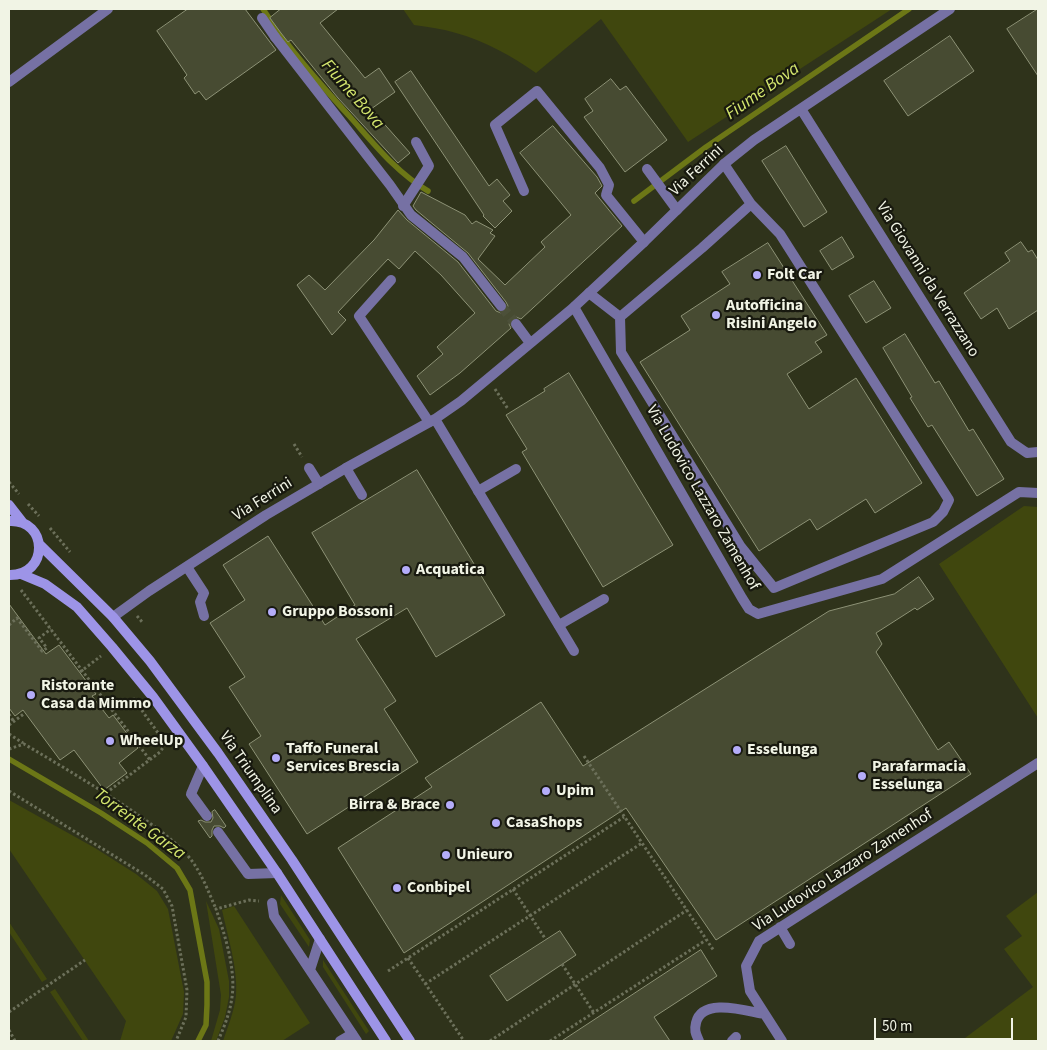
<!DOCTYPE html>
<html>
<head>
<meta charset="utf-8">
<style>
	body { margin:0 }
	#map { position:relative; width:1047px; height:1050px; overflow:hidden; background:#2f331b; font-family:"Source Sans 3",sans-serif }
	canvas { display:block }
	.frame { position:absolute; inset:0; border:10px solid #f1f4e5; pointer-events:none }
	.scale { position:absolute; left:874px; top:1018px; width:139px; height:22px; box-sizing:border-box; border:2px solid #f1f4e5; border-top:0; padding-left:6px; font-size:15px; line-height:18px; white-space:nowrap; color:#f1f4e5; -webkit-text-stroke:4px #18190f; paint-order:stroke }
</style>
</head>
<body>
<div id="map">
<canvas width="1047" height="1050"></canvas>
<div class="frame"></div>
<div class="scale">50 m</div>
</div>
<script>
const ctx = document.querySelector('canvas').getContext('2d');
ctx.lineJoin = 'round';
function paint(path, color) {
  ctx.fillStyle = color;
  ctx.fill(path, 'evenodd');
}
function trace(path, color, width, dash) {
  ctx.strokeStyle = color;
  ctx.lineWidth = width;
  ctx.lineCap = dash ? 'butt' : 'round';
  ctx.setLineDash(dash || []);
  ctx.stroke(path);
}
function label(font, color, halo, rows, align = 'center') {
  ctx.font = font + ' "Source Sans 3",sans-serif';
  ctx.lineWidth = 4.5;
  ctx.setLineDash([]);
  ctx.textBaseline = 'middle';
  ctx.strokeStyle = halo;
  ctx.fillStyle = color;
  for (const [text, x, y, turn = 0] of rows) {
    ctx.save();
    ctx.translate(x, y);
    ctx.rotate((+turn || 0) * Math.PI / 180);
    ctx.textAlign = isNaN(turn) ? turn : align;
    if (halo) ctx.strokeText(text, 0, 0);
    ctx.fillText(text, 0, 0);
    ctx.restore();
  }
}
paint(new Path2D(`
	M403 9H892L688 142 601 19 536 73C512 56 485 41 456 33 443 29 428 27 414 25Z
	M1024 506 1038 507V718L939 564Z
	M9 800 95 848 136 874 157 891 168 909 184 992 183 1014 171 1041H120L126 1021 9 849Z
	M1038 892V1041H961L1033 987 1004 949 1022 936 1006 916Z
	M281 895 310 940 309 947 280 904Z
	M206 901 219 929 229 981V997L225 1017 216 1041H211L220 1010 221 995Z
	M234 906 310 1023 282 1041H223C228 1026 234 1012 236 996 238 968 228 938 222 910Z
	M9 922 47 979 42 982 9 932Z
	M323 960 369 1031 366 1034 323 967Z
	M55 989 89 1041H83L50 992Z`), '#40470e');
trace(new Path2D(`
	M263 9C287 47 321 85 351 118 375 145 397 173 428 191
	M634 201 706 147 909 9
	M9 759 101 813 147 843 177 868 190 890 207 982V1005L206 1025 198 1041`), '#6c7716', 5.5);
const building = new Path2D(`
	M188 9H245L276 50 206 100 199 91 195 94 184 78 187 75 157 31Z
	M281 9H338L320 23 365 78 379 68 395 92 371 109 410 153 398 163 338 98 291 40 288 42 281 33 270 18Z
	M1038 9V76L1007 29Z
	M950 36 974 71 908 116 884 81Z
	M411 71 489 186 497 179 510 195 503 201 512 211 495 228 483 216 484 215 395 82Z
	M611 79 620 90 626 86 667 140 625 172 584 117 593 111 585 99Z
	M553 126 597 177 602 186 595 193 622 226 521 319 516 317 512 319 509 324 511 328 460 373 430 395 417 376 443 354 437 347 475 313 441 275 415 251 399 269 388 259 338 312 346 320 332 335 297 285 309 275 325 290 374 240 398 210 407 220 458 262 496 311 501 313 506 311 508 306 506 302 468 253 416 210 413 206 421 192 465 215 472 224 476 221 493 230 490 233 495 236 478 259 505 285 545 247 541 242 571 215 520 153Z
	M786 146 827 212 804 227 762 161Z
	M842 237 854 257 832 270 820 251Z
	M1021 242 1028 252 1032 250 1038 260V310L1009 329 997 308 981 319 964 293 1010 261 1005 253Z
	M768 243 827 335 815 342 822 352 787 374 809 409 856 378 922 483 875 513 866 499 817 530 810 519 759 551 640 362 690 330 681 316 730 284 722 272Z
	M874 281 891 308 866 323 849 296Z
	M905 334 935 383 939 381 969 431 973 429 1004 479 977 496 932 425 928 427 910 398 912 397 883 348Z
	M569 373 673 545 603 587 522 452 527 449 506 415 545 391 544 389Z
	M417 470 505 615 436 657 407 608 356 639 396 701 384 709 418 762 307 834 249 744 261 736 229 687 245 677 210 623 245 600 223 565 268 536 325 625 355 605 312 533Z
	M919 577 934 599 917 610 915 608 876 633 882 644 876 652 938 750 949 742 971 774 716 940 626 808 404 953 338 848 432 787 425 778 541 702 583 766 829 611 894 594Z
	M9 604 46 654 59 645 96 694 92 696 109 718 113 715 138 748 119 763 127 773 104 790 74 750 60 760 23 710 15 716 9 708Z
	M215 810 226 826 224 828 220 826H214L212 830V836L210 838 198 821 201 820 205 822H211L213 818 212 812Z
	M560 931 576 955 507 1001 490 976Z
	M701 950 717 976 654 1017 670 1041H562Z`);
paint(building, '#474b32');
trace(building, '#8d9276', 1);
trace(new Path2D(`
	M501 306 516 324`), '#4c5039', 10, [10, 5]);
trace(new Path2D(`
	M495 389 508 409
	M294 444 302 457
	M9 482 19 494
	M28 504 39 516
	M50 528 70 552
	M21 590 150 760
	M137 616 143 623
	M9 625 17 618 42 651 47 648 39 638 51 629
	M80 672 101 656
	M9 714 14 722
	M9 725 25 713
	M9 734 23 743
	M9 749 24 744C60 765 96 787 131 810 151 824 172 838 188 856 201 871 208 891 216 909
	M584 756 714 951
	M9 791 145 875 163 889 172 906 187 990 186 1017 176 1041
	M106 793 160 752 164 746 161 737 133 698
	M513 889 546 940
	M408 958 464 1041
	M562 964 594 1013
	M388 971 624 817
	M425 984 642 843
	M9 1012 85 960
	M9 1030 15 1041
	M218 1041C224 1027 230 1013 232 997 236 970 225 935 216 909L249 900 259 901
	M490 1041 687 910
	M550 1041 706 940`), '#6c705a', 3, [2.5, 2.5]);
trace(new Path2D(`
	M262 18 275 37
	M9 82 108 9
	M647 169 677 210
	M524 191 495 125 537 91 600 168 609 185 606 195 644 242
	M403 206 429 166 416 142
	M391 280 359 316 429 422
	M589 293 620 317 702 248 751 204 724 164
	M574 307 742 598 749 609 758 614 882 579 1019 492 1038 493
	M620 317 621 352 741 547 774 588 933 522 943 512 949 500 780 234 751 204
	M309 468 319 484
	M346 468 362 495
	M478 491 516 469
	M187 567 204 593 200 602 204 616
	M559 625 604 599
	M203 766 191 794 207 816
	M218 832 248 874 277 873
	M272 903 274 916 357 1041
	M780 927 790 944
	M310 970 320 939
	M699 1041C696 1034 694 1031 696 1023 702 997 746 1011 764 1014
	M732 1041 736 1037
	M782 1041 750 991 746 966 759 941 1038 763`), '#7671a4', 10);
trace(new Path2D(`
	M275 37 390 185 411 215 463 257 501 306
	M801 109 1011 442 1027 453 1038 452
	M516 324 530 343
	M435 419 574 651
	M113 617 149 591 266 515 346 468 435 419 461 401 574 307 644 242 724 164 754 140 950 9
	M340 1041 352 1034`), '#7671a4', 10);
trace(new Path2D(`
	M9 505 23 523
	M9 521C49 519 49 576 9 575
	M39 544 113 617 150 661 218 753 292 860 410 1041
	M21 574 45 584 77 607 112 647 153 697 203 766 277 873 386 1041`), '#9d94e7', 10);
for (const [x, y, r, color] of [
	[757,275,5,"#b4acf9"],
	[716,315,5,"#b4acf9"],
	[406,570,5,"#b4acf9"],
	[272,612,5,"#b4acf9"],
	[31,695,5,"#b4acf9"],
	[110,741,5,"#b4acf9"],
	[737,750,5,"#b4acf9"],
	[276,758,5,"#b4acf9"],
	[862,776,5,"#b4acf9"],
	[546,791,5,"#b4acf9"],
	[450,805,5,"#b4acf9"],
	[496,823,5,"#b4acf9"],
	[446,855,5,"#b4acf9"],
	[397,888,5,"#b4acf9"]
]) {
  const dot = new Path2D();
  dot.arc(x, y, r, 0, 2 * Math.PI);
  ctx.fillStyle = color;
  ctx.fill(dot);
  trace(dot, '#18190f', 2);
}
label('16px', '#f1f4e5', '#18190f', [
	["Via Ferrini",697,171,-43],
	["Via Giovanni da Verrazzano",927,280,58],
	["Via Ludovico Lazzaro Zamenhof",702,498,60],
	["Via Ferrini",263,500,-32],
	["Via Triumplina",250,773,55],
	["Via Ludovico Lazzaro Zamenhof",843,871,-33]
]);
label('bold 16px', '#f1f4e5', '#18190f', [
	["Folt Car",767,275],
	["Autofficina",726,306],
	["Risini Angelo",726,324],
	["Acquatica",416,570],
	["Gruppo Bossoni",282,612],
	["Ristorante",41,686],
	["Casa da Mimmo",41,704],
	["WheelUp",120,741],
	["Taffo Funeral",286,749],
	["Services Brescia",286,767],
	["Esselunga",747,750],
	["Parafarmacia",872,767],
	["Esselunga",872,785],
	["Upim",556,791],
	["Birra & Brace",440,805,"right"],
	["CasaShops",506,823],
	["Unieuro",456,855],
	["Conbipel",407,888]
], 'left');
label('italic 18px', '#d4e66e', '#18190f', [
	["Fiume Bova",763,92,-35],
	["Fiume Bova",352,95,49],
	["Torrente Garza",139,825,36]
]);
</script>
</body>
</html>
